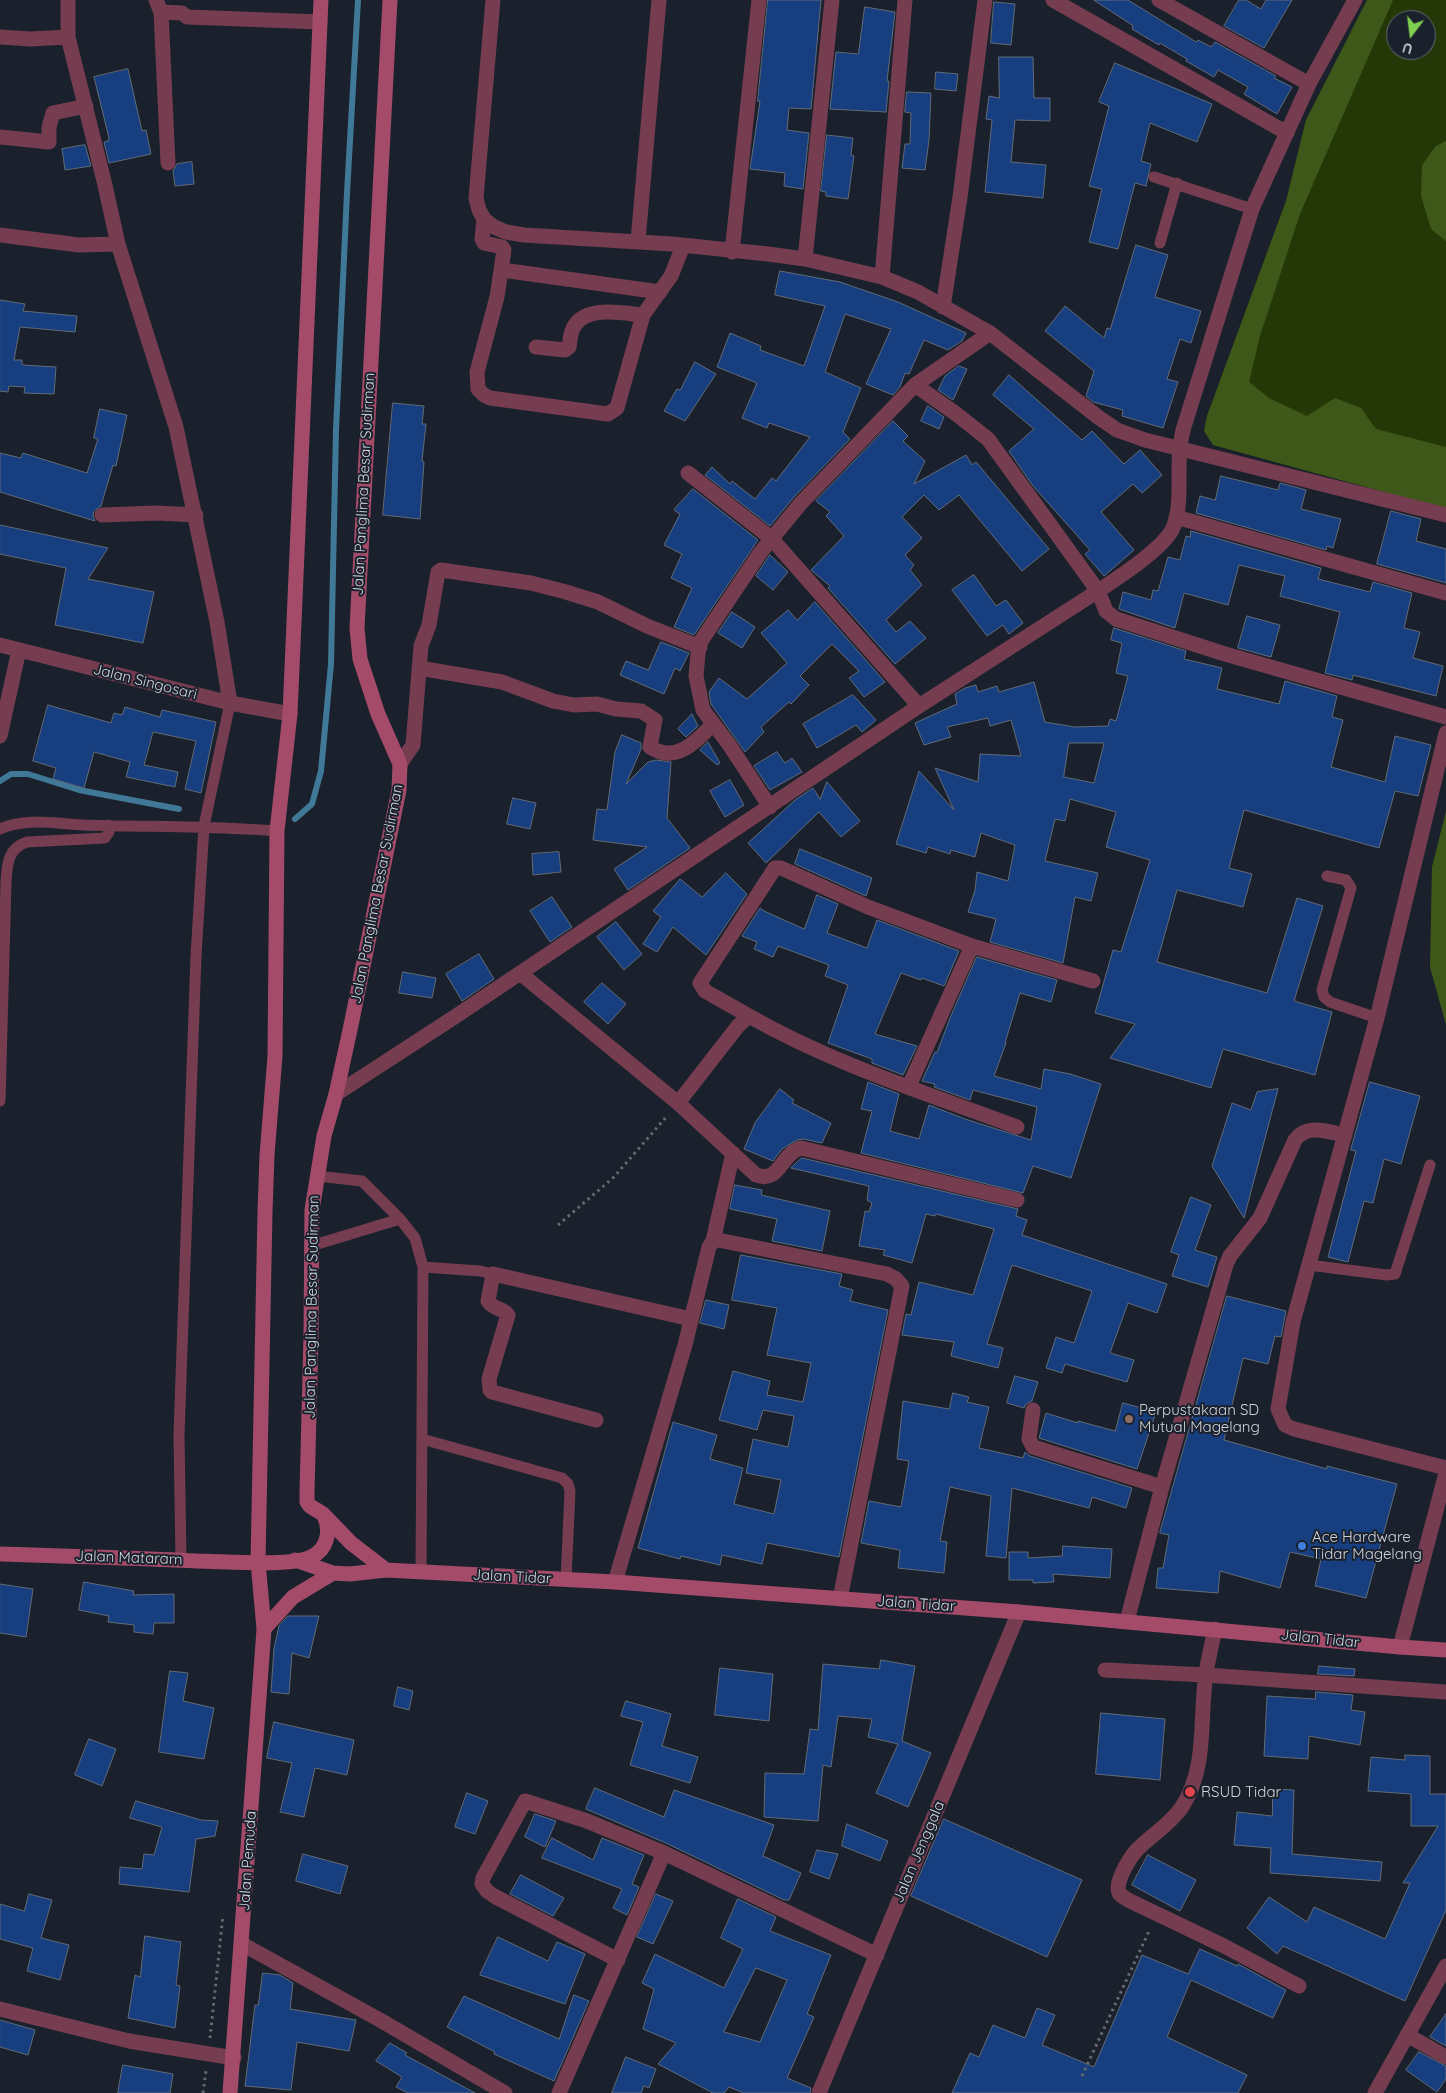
<!DOCTYPE html>
<html>
<head>
<meta charset="utf-8">
<style>
	body { margin:0 }
	#map { position:relative; width:1446px; height:2093px; overflow:hidden; background:#1a212c; font-family:Quicksand,sans-serif }
	canvas { display:block }
	.north { position:absolute; left:1386px; top:10px; width:50px; height:50px; box-sizing:border-box; background:#1a212c; border:1px solid #626972; border-radius:50%; rotate:195deg; font-size:14px; font-weight:700; line-height:20px; text-align:center; color:#cfd4db }
	.north::after { content:''; display:block; margin:auto; width:18px; height:22px; background:#80d051; clip-path:polygon(50% 0,100% 100%,50% 72%,0 100%) }
</style>
</head>
<body>
<div id="map">
<canvas width="1446" height="2093"></canvas>
<div class="north">U</div>
</div>
<script>
const ctx = document.querySelector('canvas').getContext('2d');
ctx.lineJoin = 'round';
function paint(path, color) {
  ctx.fillStyle = color;
  ctx.fill(path, 'evenodd');
}
function trace(path, color, width, dash) {
  ctx.strokeStyle = color;
  ctx.lineWidth = width;
  ctx.lineCap = dash ? 'butt' : 'round';
  ctx.setLineDash(dash || []);
  ctx.stroke(path);
}
function label(font, color, halo, rows, align = 'center') {
  ctx.font = font + ' Quicksand,sans-serif';
  ctx.lineWidth = 4;
  ctx.setLineDash([]);
  ctx.textBaseline = 'middle';
  ctx.strokeStyle = halo;
  ctx.fillStyle = color;
  for (const [text, x, y, turn = 0] of rows) {
    ctx.save();
    ctx.translate(x, y);
    ctx.rotate((+turn || 0) * Math.PI / 180);
    ctx.textAlign = isNaN(turn) ? turn : align;
    if (halo) ctx.strokeText(text, 0, 0);
    ctx.fillText(text, 0, 0);
    ctx.restore();
  }
}
paint(new Path2D(`
	M1367 0H1446V509L1213 445 1204 431 1207 416 1286 201 1306 120ZM1396 20H1426V50H1396Z`), '#243706');
paint(new Path2D(`
	M1367 0H1393L1300 214 1260 336 1249 382 1269 398 1307 416 1335 398 1361 408 1376 429 1446 447V509L1213 445 1204 431 1207 416 1286 201 1306 120Z
	M1446 141V241L1431 229 1421 196 1422 165 1436 146Z
	M1446 811V1025L1430 967 1432 867Z`), '#3e5819');
trace(new Path2D(`
	M0 781 11 774H28L79 790 179 809
	M295 819 312 804 321 771 331 664 336 430 347 193 358 0`), '#407997', 6);
const building = new Path2D(`
	M768 0H821L811 109 789 108 787 130 809 133 803 189 784 186 785 173 750 169 760 101H758Z
	M1094 0H1128L1196 42 1198 40 1211 47 1215 42 1276 76 1274 78 1292 87 1277 114 1244 94 1248 87 1218 70 1214 77 1186 61 1187 59 1160 43 1159 45 1132 29 1133 26Z
	M1239 0H1246L1261 9 1266 0H1292L1264 48 1224 26Z
	M994 2 1015 4 1011 45 991 43Z
	M865 7 895 12 887 81H889L886 112 830 109 836 52 858 54Z
	M999 57H1033L1034 98H1050V121L1015 120 1011 162 1046 165 1043 198 985 192 992 120 986 119 989 96 999 98Z
	M1115 63 1212 104 1197 142 1150 123 1141 161 1151 164 1146 186 1135 183 1118 249 1089 242 1102 189 1089 186 1109 106 1099 102Z
	M128 69 142 131 146 130 151 154 109 163 104 142 108 141 109 138 94 77Z
	M936 72 958 74 956 91 935 89Z
	M907 92 931 93 929 140 925 170 902 168 905 144H910L911 113 905 112Z
	M827 135 853 138 851 155 854 156 848 199 826 196V192L821 191Z
	M85 145 91 166 65 170 62 149Z
	M192 162 194 184 175 186 173 171 177 164Z
	M1136 245 1168 255 1155 297 1201 311 1191 343 1180 339 1167 379 1178 382 1163 428 1122 416 1123 410 1093 402 1086 396 1094 371 1045 331 1065 306 1104 338 1107 328 1110 329Z
	M780 271 840 282 898 302 966 333 962 341 948 350 924 340 909 374 905 373 900 387 893 395 866 384 891 329 845 314 825 372 861 388 843 432 850 439 794 497 770 526 705 475 712 467 730 484 732 481 755 499 772 478 776 481 810 437 769 423 767 428 742 418 757 383 717 367 730 333 761 346 760 350 804 366 825 306 775 295Z
	M0 300 25 304 23 311 77 316 75 332 20 327 14 360H22V365L56 367 54 394 24 393 25 387 9 386 8 392 0 391Z
	M695 362 716 374 685 421 664 411 677 389 680 390Z
	M959 366 967 369 953 400 938 390 945 376Z
	M1009 375 1082 440 1092 431 1124 464 1140 450 1162 475 1142 493 1133 484 1101 512 1134 550 1104 576 1085 554 1090 550 1033 486 1009 451 1034 429 993 395Z
	M393 403 424 406 422 424H426L422 461 424 462 420 519 383 515Z
	M928 406 944 417 939 429 921 421Z
	M100 409 127 415 116 466 113 465 101 506 94 511 93 516 95 521 0 492V453L21 458 23 453 87 473 98 439 94 438Z
	M893 421 908 436 903 441 925 461 914 484 966 455 972 465 976 462 1049 549 1022 571 959 495 939 510 924 495 902 517 922 538 905 555 914 565 910 570 922 585 886 620 896 632 910 621 926 638 895 664 828 588 830 586 811 570 844 536 826 516 830 512 816 501Z
	M1221 476 1278 490 1280 483 1306 490 1301 509 1341 519 1333 548 1327 546 1326 550 1196 513 1200 496 1215 500Z
	M693 489 758 540 694 635 674 627 692 588 671 578 682 554 664 545 680 514 674 510Z
	M1391 511 1421 519 1416 541 1446 549V583L1377 564Z
	M0 525 108 548 88 579 154 592 143 643 55 625 66 568 0 554Z
	M1191 531 1321 568 1318 579 1370 592 1373 582 1412 593 1404 628 1420 632 1413 658 1443 666 1436 696 1353 675 1352 680 1325 673 1340 612 1280 596 1285 576 1239 565 1228 605 1184 593 1175 628 1119 609 1123 592 1151 600 1153 590 1158 591 1168 557 1180 560 1186 536 1190 537Z
	M770 555 788 572 773 590 756 576Z
	M974 575 996 606 1006 600 1023 623 1009 634 1003 625 987 636 952 590Z
	M815 602 885 682 864 697 849 678 859 671 832 644 800 676 809 685 791 704 789 702 761 727 764 732 745 752 711 704 709 692 719 678 747 699 787 663 761 633 788 610 797 620Z
	M732 612 755 627 742 648 718 633Z
	M1247 616 1280 625 1271 657 1238 648Z
	M1114 628 1186 651 1184 659 1222 668 1217 689 1279 704 1285 681 1337 696 1332 717 1343 720 1331 767 1385 782 1395 736 1431 745 1418 796 1395 791 1379 848 1244 810 1229 868 1252 874 1243 907 1177 890 1157 962 1267 993 1297 898 1323 906 1294 1001 1332 1012 1315 1075 1223 1049 1211 1088 1110 1058 1135 1024 1095 1013 1113 950 1121 952 1150 860 1106 847 1116 812 1070 799 1065 821 1055 819 1045 861 1098 873 1091 901 1075 897 1063 963 990 942 996 919 968 912 975 890 977 872 1008 881 1015 845 981 833 975 857 951 850 950 854 928 847 926 853 896 844 919 771 954 810 935 768 978 782 980 754 1021 756 1011 720 990 726 988 718 947 727 951 737 924 745 915 723 957 704 955 694 965 688 976 685 978 692 997 686 999 692 1034 682 1045 722 1075 727 1108 726 1110 719 1116 721 1128 676 1116 673 1122 643 1111 640ZM1069 743H1104L1094 783 1064 777Z
	M661 642 689 653 680 671 675 668 664 694 620 675 626 661 648 670Z
	M853 695 876 720 862 732 856 725 817 748 803 724Z
	M48 705 111 723 114 713 122 715 125 707 160 717 162 710 216 722 201 793 185 789 196 741 153 732 144 765 178 772 175 787 126 777 130 762 94 752 84 788 53 779 56 768 33 761Z
	M692 714 698 726 686 737 678 729Z
	M622 735 641 743V749L626 784 648 762 656 760 671 762 667 818 690 848 628 890 614 869 647 847 593 840 597 809 607 810 615 752Z
	M708 742 720 763 717 765 700 750Z
	M777 752 785 763 792 758 802 772 770 790 754 766Z
	M730 780 744 805 725 817 710 791Z
	M827 782 860 821 841 837 819 812 766 863 748 843 795 800 813 788 820 799Z
	M513 798 536 803 530 829 507 824Z
	M800 849 872 878 866 896 795 864Z
	M559 852 561 872 533 875 532 854Z
	M726 873 747 894 706 955 673 927 657 952 643 944 661 917 653 911 680 879 702 897Z
	M817 895 838 904 827 933 867 948 877 920 959 951 944 986 922 978 921 980 901 973 875 1034 917 1046 903 1075 872 1063V1059L828 1043 848 985 825 976 829 965 778 946 773 957 754 949 757 942 742 936 760 908 764 911 804 929Z
	M552 897 572 927 550 942 530 911Z
	M616 922 642 954 624 970 597 937Z
	M479 954 494 979 462 1001 446 974Z
	M977 957 1057 980 1051 1002 1020 993 1005 1043H1006L994 1076 1041 1089 1044 1069 1070 1074 1101 1084 1071 1178 1033 1166 1023 1193 861 1153 872 1111 861 1109 868 1082 899 1094 890 1131 919 1139 929 1105 965 1119 1031 1140 1037 1107 973 1090 970 1100 934 1087 935 1084 922 1081 935 1052 937 1053 950 1018Z
	M403 972 436 978 432 998 399 993Z
	M602 983 626 1004 608 1024 584 1002Z
	M1370 1082 1420 1096 1401 1164 1384 1159 1373 1203 1364 1201 1348 1262 1328 1257 1356 1151 1351 1150Z
	M780 1089 794 1100 792 1103 831 1123 822 1143 803 1139 797 1140 782 1149 773 1161 744 1149 755 1123Z
	M1278 1089 1244 1218 1212 1166 1232 1103 1251 1110 1257 1092Z
	M802 1158 1018 1209 1016 1216 1027 1220 1022 1235 1167 1284 1157 1313 1128 1303 1110 1353 1134 1360 1127 1382 1065 1364 1062 1373 1046 1368 1056 1337 1074 1343 1092 1291 1012 1265 987 1344 1003 1348 998 1368 951 1356 954 1342 902 1335 906 1314 911 1315 919 1282 973 1295 994 1229 936 1214 935 1216 926 1214 912 1263 883 1255 885 1250 859 1246 865 1211 869 1212 872 1203 867 1200 869 1186 791 1168Z
	M735 1185 762 1190 761 1195 830 1211 822 1251 772 1241 777 1219 730 1209Z
	M1191 1197 1211 1205 1195 1250 1217 1257 1208 1287 1172 1276 1179 1255 1171 1252Z
	M741 1255 842 1274 839 1286 853 1290 850 1301 888 1310 839 1557 767 1543 762 1564 722 1555 720 1565 681 1556 680 1559 638 1548 673 1422 717 1435 710 1459 743 1468 734 1504 774 1514 781 1480 746 1473 753 1439 788 1447 794 1416 763 1410 757 1430 719 1420 733 1371 770 1381 767 1395 803 1402 811 1363 767 1355 777 1308 732 1300Z
	M1227 1296 1286 1311 1281 1337 1275 1336 1268 1364 1243 1358 1224 1440 1327 1469V1466L1397 1484 1366 1598 1315 1586 1321 1559 1290 1552 1280 1588 1220 1571 1218 1593 1156 1588 1158 1568H1163L1169 1535 1160 1533Z
	M706 1300 729 1305 724 1329 700 1323Z
	M1015 1376 1038 1382 1032 1401 1026 1404 1024 1408 1007 1403Z
	M953 1393 969 1397 967 1402 989 1407 979 1448 1023 1458 1025 1452 1030 1456 1132 1488 1126 1508 1092 1497 1089 1508 1012 1488 1006 1558 986 1556 991 1496 950 1487 940 1541 947 1542 944 1573 898 1568 900 1550 861 1543 869 1501 901 1507 909 1461 897 1459 903 1401 949 1409Z
	M1123 1403 1156 1412 1137 1469 1039 1438 1046 1413 1078 1423V1421L1115 1431Z
	M1063 1546 1112 1549 1110 1578 1053 1574 1054 1582 1033 1583V1580H1009V1552H1028V1558L1062 1556Z
	M84 1582 134 1591 133 1595 174 1594V1623H154L153 1634 134 1632V1625L108 1622 109 1616 79 1610Z
	M0 1584 33 1589 26 1637 0 1633Z
	M288 1616H319L309 1658 292 1653 289 1694 271 1692 274 1648 279 1626Z
	M881 1660 915 1666 902 1741 931 1753 908 1807 876 1793 898 1744 868 1737 872 1719 838 1716 831 1767 823 1765 818 1821 764 1817 765 1773 804 1774 810 1729 818 1730 823 1664 879 1669Z
	M1319 1666 1355 1669 1354 1676 1318 1674Z
	M720 1668 773 1674 769 1721 715 1715Z
	M170 1671 188 1673 183 1701 214 1708 204 1759 159 1752Z
	M398 1687 413 1691 409 1710 394 1706Z
	M1316 1692 1353 1695 1351 1710 1365 1712 1360 1745 1309 1736 1308 1759 1264 1756 1267 1696 1315 1699Z
	M626 1701 671 1714 662 1746 698 1757 690 1783 630 1765 643 1722 621 1716Z
	M1101 1713 1165 1719 1160 1780 1096 1774Z
	M274 1722 354 1740 347 1775 315 1768 304 1817 280 1812 292 1763 267 1758Z
	M89 1739 116 1749 102 1786 75 1775Z
	M1405 1755 1430 1756V1794H1446V1910L1405 2001 1283 1946 1277 1954 1247 1928 1269 1897 1307 1922 1314 1907 1385 1939 1410 1883H1403L1438 1826H1411V1794L1368 1791 1371 1757 1405 1760Z
	M595 1788 664 1817 674 1790 774 1825 763 1856 801 1873 789 1900H784L668 1844 586 1809Z
	M1273 1789 1294 1790 1292 1854 1382 1862 1380 1881 1270 1873 1271 1848 1234 1845 1237 1812 1272 1816Z
	M467 1793 488 1801 475 1834 455 1827Z
	M136 1801 201 1820 218 1821 215 1836 196 1839 189 1892 119 1884 120 1867 142 1869 144 1854 154 1855 162 1827 130 1818Z
	M535 1814 556 1821 545 1847 525 1837Z
	M944 1819 1082 1880 1047 1957 911 1896Z
	M847 1824 888 1841 880 1861 842 1846Z
	M552 1838 593 1860 602 1838 644 1855 632 1884 639 1887 627 1915 613 1908 622 1889 542 1858Z
	M817 1850 838 1854 829 1879 810 1872Z
	M303 1854 348 1866 340 1894 296 1881Z
	M1148 1855 1196 1880 1180 1911 1132 1885Z
	M521 1875 564 1898 553 1916 510 1894Z
	M29 1894 52 1900 41 1938 69 1945 60 1980 27 1971 33 1948 0 1939V1904L24 1911Z
	M656 1894 673 1901 653 1944 637 1937Z
	M738 1899 776 1917 770 1931 831 1955 807 2014 814 2017 787 2078 811 2088 810 2093H744L729 2087 724 2093H713L658 2064 676 2043 643 2029 654 1989 642 1983 655 1954 724 1988 743 1949 721 1938ZM756 1968 787 1980 760 2042 724 2032Z
	M145 1936 181 1942 176 1985 180 1986 175 2028 128 2018 135 1975 140 1977Z
	M498 1937 548 1961 557 1942 585 1954 565 2004 480 1975Z
	M1200 1949 1237 1966 1238 1964 1286 1990 1273 2018 1191 1980 1167 2037 1247 2075 1238 2093H952L970 2053 979 2057 993 2025 1025 2038 1037 2008 1055 2015 1042 2045 1094 2067 1142 1955 1188 1974Z
	M263 1973 280 1975 293 1983 290 2009 356 2020 349 2051 297 2042 291 2090 245 2086 255 2005H258Z
	M574 1995 589 2001 554 2081 494 2054 495 2052 447 2027 464 1996 559 2039Z
	M1446 2014V2046L1430 2037Z
	M0 2020 35 2030 28 2055 0 2047Z
	M390 2043 407 2053 405 2055 475 2093H408L396 2087 402 2077 376 2061Z
	M1419 2052 1446 2066V2079L1437 2092 1406 2070Z
	M626 2057 656 2069 649 2088 644 2086 641 2093H612Z
	M123 2065 173 2074 170 2093H118Z`);
paint(building, '#173e7e');
trace(building, '#616a78', 1);
trace(new Path2D(`
	M558 1225 614 1177 667 1116
	M210 2038 223 1915
	M1082 2076 1150 1929
	M203 2093 206 2071`), '#656b74', 3, [2.5, 4]);
trace(new Path2D(`
	M1154 177 1252 209
	M1160 243 1177 183
	M0 829C26 817 55 824 83 825 148 827 212 826 277 831
	M1327 876 1346 880 1351 888 1322 990 1324 997 1330 1002 1377 1018
	M0 1101 6 882C7 864 8 848 27 842L105 838 109 832V825
	M317 1176 362 1181 400 1219
	M311 1246 400 1219 415 1238 423 1267 421 1572
	M1309 1265 1387 1275 1395 1274 1430 1165
	M423 1267 480 1271 493 1274
	M422 1439 562 1478 568 1484 570 1491 566 1580
	M181 1560 179 1434 196 956 204 826 230 703`), '#753d4f', 11);
trace(new Path2D(`
	M68 0V37L104 181 118 244 176 427 217 622 230 703
	M156 0 161 12 168 163
	M493 0 476 198 479 210 484 219 494 227 506 232 524 235 672 244 768 254 805 259 882 277 918 292 990 333 1098 417 1117 430 1145 440 1446 515
	M1053 0 1287 133
	M1159 0 1309 84
	M161 12 182 13 187 17 320 22
	M0 37 30 39 68 37
	M0 137 49 142V127L53 113 86 106
	M484 219 482 239 484 243 502 247 504 250 497 297 477 372 478 389 484 395 490 398 608 414 617 408 643 315 671 276 683 246
	M0 235 79 245 118 244
	M638 241 659 0
	M732 252 759 0
	M805 259 832 0
	M502 270 660 292
	M882 277 905 0
	M943 307 960 197 985 0
	M536 347 565 350 569 347C570 342 570 336 572 331 582 304 621 313 643 315
	M915 385 955 413 988 439 1098 591 1106 611 1116 619 1225 654 1446 717
	M688 473 771 538 919 706
	M102 515 157 513 196 515
	M1176 517 1446 593
	M0 645 230 703 290 714
	M419 668 502 682 553 701 574 705 597 704 616 709 641 711 655 720 650 747C676 764 696 742 713 724
	M1446 733 1377 1018 1293 1322 1278 1409 1285 1425 1294 1429 1446 1468
	M0 736 19 650
	M400 764 413 745 421 646 429 625 438 572 441 570 531 583 566 592 598 602 647 626 700 647
	M770 807 728 743 703 710 696 676 698 653 701 641 760 553 801 503 915 385 990 333
	M520 973 678 1103 756 1175C780 1184 780 1154 801 1148L1017 1200
	M749 1016 705 991 700 983 775 868H781L868 907 972 946 1093 981
	M909 1086 972 946
	M336 1094 453 1018 919 706 1098 591C1118 578 1161 550 1172 530 1183 509 1177 473 1180 449 1180 443 1182 436 1183 430L1252 209 1309 84 1355 0
	M678 1103 738 1026 749 1016C833 1064 926 1093 1017 1127
	M713 1241 733 1153
	M1033 1410 1029 1439 1033 1447 1162 1487
	M596 1420 492 1392 490 1390 489 1379 508 1315C503 1308 492 1309 488 1301L493 1274 691 1319
	M615 1582 685 1345 709 1247 713 1241 718 1240 887 1274 896 1279 902 1286 840 1599
	M1127 1621 1162 1487 1226 1265 1230 1256 1260 1218 1295 1140C1307 1123 1328 1132 1345 1135
	M1215 1629C1212 1644 1208 1659 1206 1674 1199 1719 1208 1766 1182 1807 1171 1823 1155 1833 1141 1846 1132 1853 1114 1882 1119 1893 1121 1896 1125 1898 1128 1900L1224 1946 1299 1986
	M1400 1647 1446 1473
	M1105 1670 1206 1675 1446 1692
	M242 1944 380 2020 505 2093
	M618 1960 494 1896 487 1891 482 1884 483 1878 525 1801 587 1821 664 1853
	M0 2009 129 2041 234 2058
	M1407 2035 1446 2057
	M559 2093 664 1853 877 1955
	M819 2093 1019 1612
	M1375 2093 1446 1966`), '#753d4f', 15);
trace(new Path2D(`
	M0 1554C66 1556 132 1558 197 1561 223 1561 290 1567 311 1557 328 1549 331 1531 324 1515
	M295 1560 333 1573 350 1574 386 1570 615 1582 1019 1612 1400 1647 1446 1650
	M386 1570 351 1543 323 1514 310 1506 307 1502V1493L311 1335 312 1210 324 1136 336 1094 350 1030 399 790 400 764 378 714 360 659 357 628 390 0
	M264 1629 293 1597 333 1573
	M230 2093 264 1629 258 1562 265 1212 267 1155 275 1056 277 831 290 714 321 0`), '#a34b69', 15);
for (const [x, y, r, color] of [
	[1129,1419,5,"#8d6e63"],
	[1302,1546,5,"#3f7fe0"],
	[1190,1792,6,"#e0444e"]
]) {
  const dot = new Path2D();
  dot.arc(x, y, r, 0, 2 * Math.PI);
  ctx.fillStyle = color;
  ctx.fill(dot);
  trace(dot, '#1a212c', 2);
}
label('15px', '#cfd4db', '#1a212c', [
	["Jalan Panglima Besar Sudirman",364,484,-87],
	["Jalan Singosari",145,682,14],
	["Jalan Panglima Besar Sudirman",377,894,-79],
	["Jalan Panglima Besar Sudirman",312,1307,-89],
	["Jalan Mataram",129,1558,2],
	["Jalan Tidar",512,1577,3],
	["Jalan Tidar",916,1604,4],
	["Jalan Tidar",1320,1639,6],
	["Jalan Jenggala",919,1852,-67],
	["Jalan Pemuda",248,1861,-86]
]);
label('15px', '#cfd4db', '#1a212c', [
	["Perpustakaan SD",1139,1410],
	["Mutual Magelang",1139,1427],
	["Ace Hardware",1312,1537],
	["Tidar Magelang",1312,1554],
	["RSUD Tidar",1201,1792]
], 'left');
</script>
</body>
</html>
